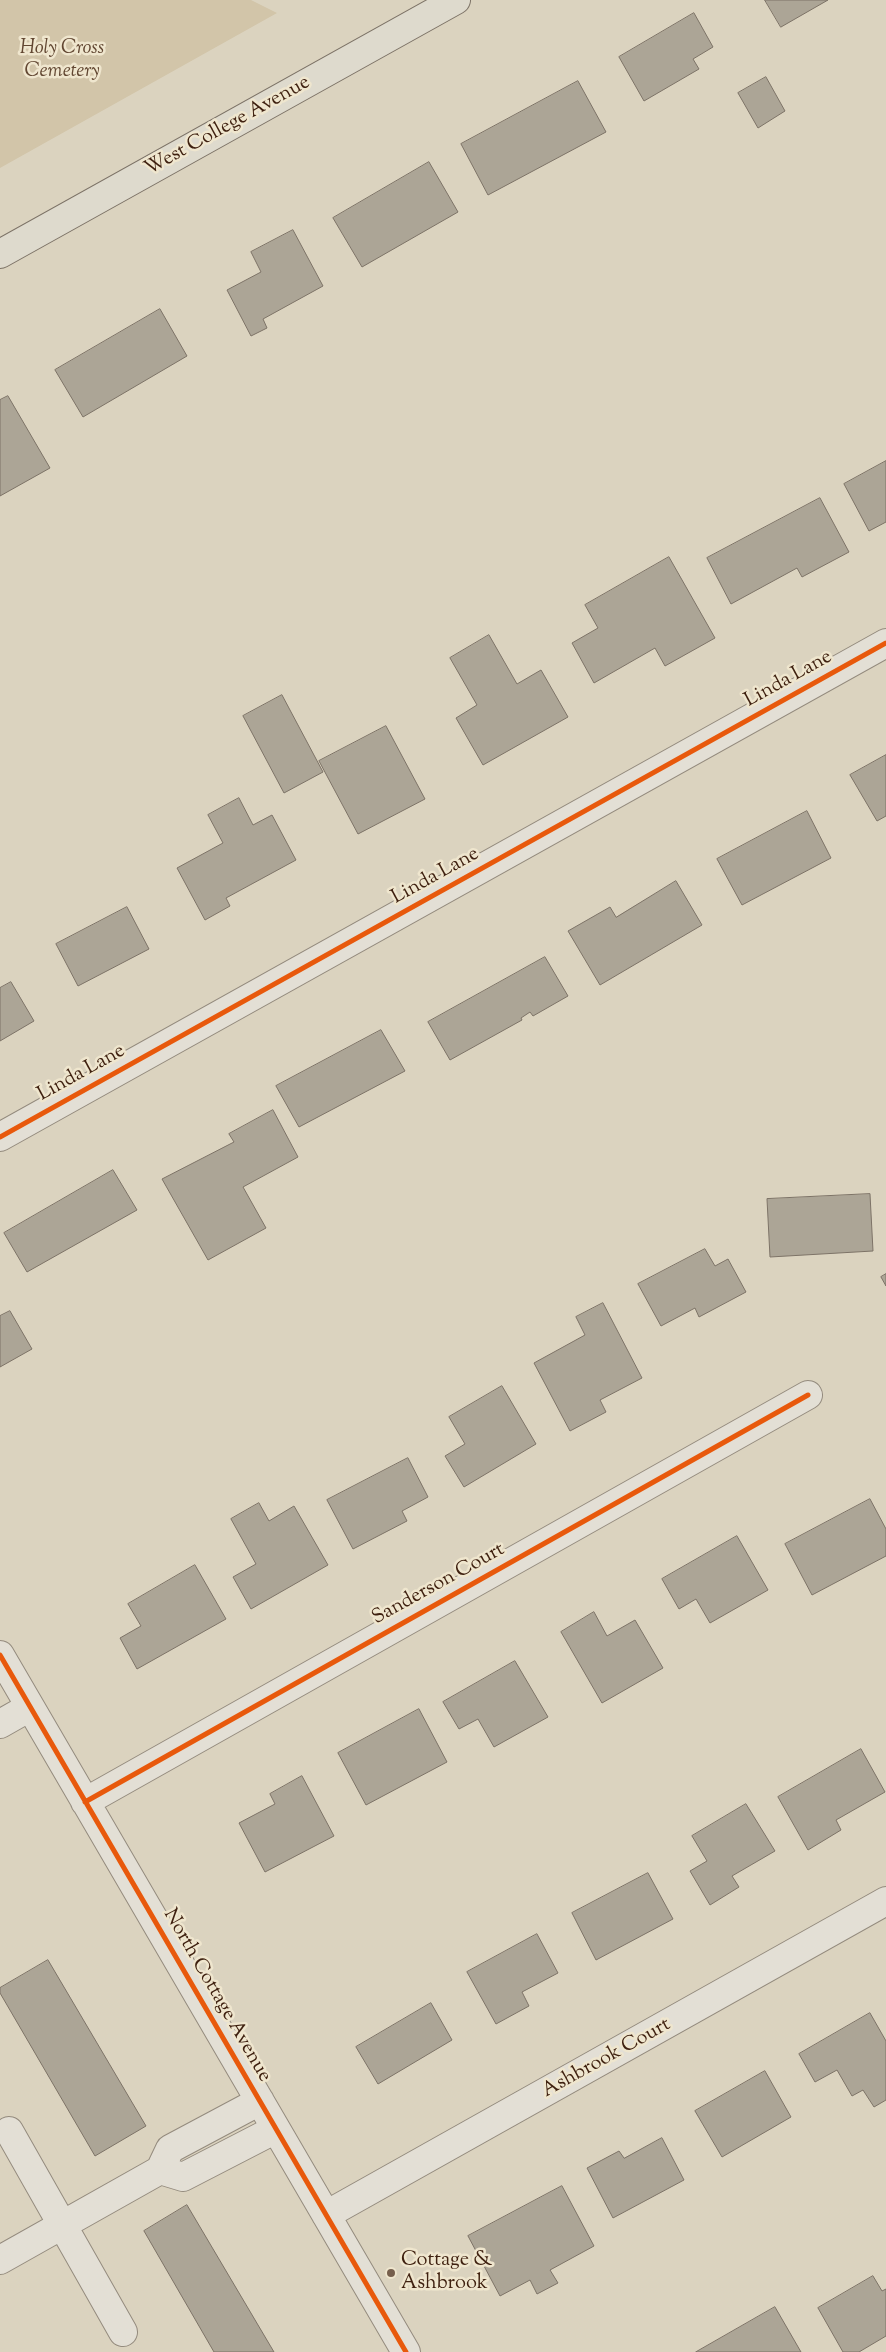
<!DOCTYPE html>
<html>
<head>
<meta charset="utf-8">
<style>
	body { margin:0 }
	canvas { display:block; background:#dbd3bf }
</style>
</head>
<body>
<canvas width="886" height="2352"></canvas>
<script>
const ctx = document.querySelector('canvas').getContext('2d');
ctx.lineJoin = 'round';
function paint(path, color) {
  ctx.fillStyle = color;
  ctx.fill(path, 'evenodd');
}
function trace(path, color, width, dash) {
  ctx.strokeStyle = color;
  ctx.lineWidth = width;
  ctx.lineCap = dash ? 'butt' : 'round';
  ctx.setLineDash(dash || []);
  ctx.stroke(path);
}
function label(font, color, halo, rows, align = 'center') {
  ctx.font = font + ' "Sorts Mill Goudy",serif';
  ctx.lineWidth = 5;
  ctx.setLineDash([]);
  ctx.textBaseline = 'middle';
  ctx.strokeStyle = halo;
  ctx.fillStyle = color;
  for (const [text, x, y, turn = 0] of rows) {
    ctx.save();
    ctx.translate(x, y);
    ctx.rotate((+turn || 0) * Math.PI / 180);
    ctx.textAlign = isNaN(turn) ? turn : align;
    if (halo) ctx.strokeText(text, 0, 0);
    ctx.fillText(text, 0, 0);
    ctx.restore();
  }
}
paint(new Path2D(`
	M0 0H251L277 13 0 168Z`), '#d2c5a9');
const building = new Path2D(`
	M765 0H828L781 27Z
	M694 13 713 47 693 59 699 69 644 101 619 57Z
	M766 77 785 111 758 128 738 93Z
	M578 81 606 132 488 195 461 144Z
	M429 162 458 212 362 267 333 218Z
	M293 230 323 286 263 319 267 328 251 336 227 290 261 272 251 252Z
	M160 309 187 356 83 417 55 370Z
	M8 396 50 468 0 496V400Z
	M886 461V522L869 531 844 484Z
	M820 498 849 552 802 577 797 568 731 604 707 558Z
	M669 557 715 638 665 666 655 648 594 683 572 643 598 628 585 605Z
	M489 635 517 684 541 670 568 717 483 765 456 718 477 705 450 658Z
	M282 695 323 772 284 793 243 716Z
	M386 726 425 799 358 834 319 761Z
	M886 755V816L877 821 850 775Z
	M239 798 253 825 272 815 296 860 226 898 230 906 205 920 177 868 223 843 208 815Z
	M807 811 831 858 742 905 717 859Z
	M676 881 702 925 600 985 568 931 610 907 616 917Z
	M127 907 149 949 78 986 56 944Z
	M545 957 568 996 533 1016 530 1012 521 1018 522 1020 450 1060 428 1022Z
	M11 982 34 1021 0 1041V988Z
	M381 1030 405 1071 299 1127 276 1086Z
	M273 1110 298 1157 243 1187 266 1228 208 1260 162 1179 234 1142 229 1134Z
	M113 1170 137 1210 27 1272 4 1233Z
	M870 1194 873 1251 770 1257 767 1199Z
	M705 1249 715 1266 728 1259 746 1292 699 1317 695 1308 661 1326 638 1284Z
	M886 1274V1286L881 1277Z
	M603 1303 642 1378 600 1400 606 1412 570 1431 534 1363 585 1335 576 1317Z
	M10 1311 32 1349 0 1367V1316Z
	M502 1386 536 1444 464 1487 445 1456 465 1444 449 1417Z
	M408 1458 428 1497 402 1511 407 1521 353 1549 327 1500Z
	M870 1499 886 1529V1556L812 1595 785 1544Z
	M259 1503 269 1521 294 1506 328 1565 251 1609 233 1577 256 1564 231 1519Z
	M737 1536 768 1590 710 1623 696 1599 679 1609 662 1579Z
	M195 1565 226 1619 137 1669 120 1638 141 1626 128 1604Z
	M594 1612 607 1636 635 1620 663 1668 602 1703 561 1632Z
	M515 1661 548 1717 494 1747 478 1719 459 1729 443 1702Z
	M419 1709 447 1762 366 1805 338 1753Z
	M861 1749 885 1792 836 1820 841 1830 808 1850 778 1797Z
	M302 1776 334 1836 265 1872 239 1823 275 1804 270 1794Z
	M746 1804 775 1851 732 1876 739 1887 710 1905 690 1871 707 1861 692 1836Z
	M648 1873 673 1919 596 1960 572 1913Z
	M537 1934 558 1973 522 1992 529 2006 496 2024 467 1972Z
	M48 1960 146 2126 95 2156 0 1993V1988Z
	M431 2003 452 2040 378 2084 356 2047Z
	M870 2013 886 2041V2100L874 2107 863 2090 852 2096 837 2070 815 2082 799 2054Z
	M765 2071 791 2117 722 2157 695 2111Z
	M662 2138 684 2180 613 2218 587 2168 619 2151 624 2158Z
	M562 2186 594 2246 550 2270 558 2283 537 2294 530 2280 500 2296 468 2236Z
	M187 2205 274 2352H214L144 2231Z
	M873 2276 882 2291 886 2289V2336L859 2352H843L818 2308Z
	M775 2307 801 2352H696Z`);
paint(building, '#aca596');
trace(building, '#7d7367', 1);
const minor = new Path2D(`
	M0 1137 886 643
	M0 1655 406 2352
	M0 1724 30 1707
	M85 1802 808 1395
	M9 2131 123 2332
	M160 2170 183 2177 276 2129
	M326 2215 886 1901
	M0 2260 160 2170 170 2149 260 2101`);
const major = new Path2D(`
	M0 254 456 0`);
trace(minor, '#948b7e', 30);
trace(major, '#7d7367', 30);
trace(minor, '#e3dfd5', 28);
trace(major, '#dedacd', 28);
trace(new Path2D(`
	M0 1137 886 643
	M0 1655 406 2352
	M85 1802 808 1395`), '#e8590c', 5);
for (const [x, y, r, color] of [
	[391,2273,5,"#765f4d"]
]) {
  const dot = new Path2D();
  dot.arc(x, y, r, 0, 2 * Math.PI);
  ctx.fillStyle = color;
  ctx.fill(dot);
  trace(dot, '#efe6ce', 2);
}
label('italic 20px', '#624732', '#efe6ce', [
	["Holy Cross",62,50],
	["Cemetery",62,73]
]);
label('20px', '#3f2110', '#efe6ce', [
	["West College Avenue",228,127,-29],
	["Linda Lane",789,680,-29],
	["Linda Lane",436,877,-29],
	["Linda Lane",82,1074,-29],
	["Sanderson Court",439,1585,-29],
	["North Cottage Avenue",216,1996,60],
	["Ashbrook Court",607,2059,-29]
]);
label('20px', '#3f2110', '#efe6ce', [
	["Cottage &",401,2262],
	["Ashbrook",401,2285]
], 'left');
</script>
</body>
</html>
